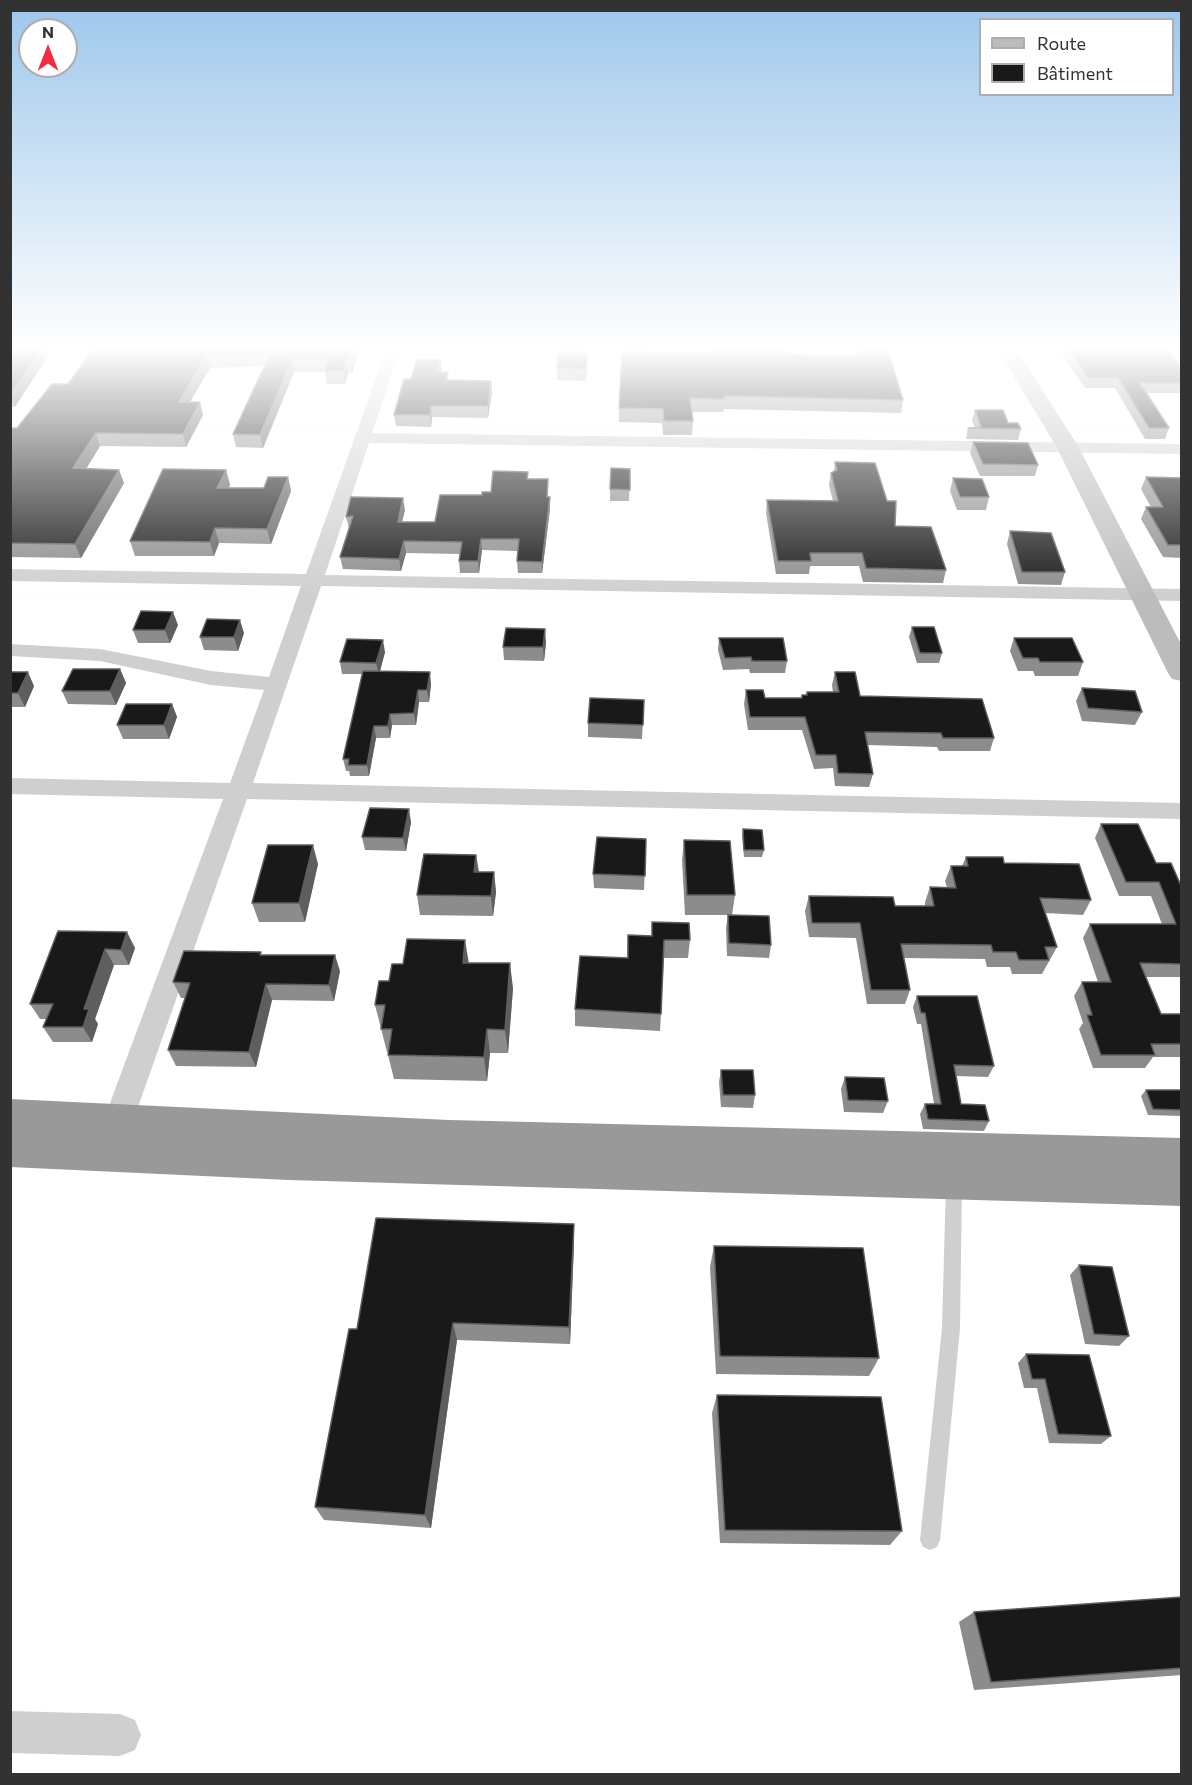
<!DOCTYPE html>
<html>
<head>
<meta charset="utf-8">
<style>
	body { margin:0 }
	#map { position:relative; width:1192px; height:1785px; overflow:hidden; background:#fff; font-family:Commissioner,sans-serif }
	canvas { display:block }
	.frame { position:absolute; inset:0; border:12px solid #323232; pointer-events:none }
	.legend { position:absolute; left:979px; top:18px; width:195px; height:78px; box-sizing:border-box; background:#fff; border:2px solid #adadad; margin:0; padding:8px 10px; list-style:none; font-size:18px; color:#323232 }
	.legend li { display:flex; align-items:center; gap:12px; height:30px }
	.legend b { width:30px; border:2px solid #adadad }
	.north { position:absolute; left:18px; top:18px; width:60px; height:60px; box-sizing:border-box; background:#fff; border:2px solid #adadad; border-radius:50%; rotate:0deg; font-size:16px; font-weight:700; line-height:24px; text-align:center; color:#323232 }
	.north::after { content:''; display:block; margin:auto; width:21px; height:27px; background:#f12c41; clip-path:polygon(50% 0,100% 100%,50% 72%,0 100%) }
</style>
</head>
<body>
<div id="map">
<canvas width="1192" height="1785"></canvas>
<div class="frame"></div>
<ul class="legend">
<li><b style="height:8px;background:#bcbcbc"></b>Route</li>
<li><b style="height:16px;background:#191919"></b>Bâtiment</li>
</ul>
<div class="north">N</div>
</div>
<script>
const ctx = document.querySelector('canvas').getContext('2d');
ctx.lineJoin = 'round';
function paint(path, color) {
  ctx.fillStyle = color;
  ctx.fill(path, 'evenodd');
}
function trace(path, color, width, dash) {
  ctx.strokeStyle = color;
  ctx.lineWidth = width;
  ctx.lineCap = dash ? 'butt' : 'round';
  ctx.setLineDash(dash || []);
  ctx.stroke(path);
}
paint(new Path2D(`
	M954 1174 960 1177 962 1182 960 1328 940 1540 937 1547 930 1550 923 1547 920 1540 942 1328 946 1182 948 1177Z`), '#cfcfcf');
paint(new Path2D(`
	M386 350H400L372 433 1182 444V454L369 443 325 575 1182 589V601L321 586 253 783 1182 803V819L247 799 127 1138 123 1148 112 1152 101 1148 97 1138 223 799 10 794V778L230 783 264 690 211 685 100 661 10 656V644L100 649 211 671 269 677 301 586 10 581V569L306 574Z
	M10 1711 120 1714 135 1720 141 1735 135 1750 120 1756 10 1753Z`), '#cfcfcf');
paint(new Path2D(`
	M998 350H1017L1078 446 1182 646V681L1172 679 1168 673 1056 446Z`), '#bcbcbc');
paint(new Path2D(`
	M10 1099 449 1120 1182 1138V1206L289 1180 10 1167Z`), '#999');
paint(new Path2D(`
	M82 350H359L352 373 349 372 345 384H327L325 372H294L263 448 236 447 233 434 264 366 210 368 190 402 203 415 186 447 100 446 86 469 119 470 124 483 81 558 10 557V428H17L68 384 92 351H83Z
	M711 350H785L786 354 853 356 852 350H891L890 358 903 400 901 413 724 409 723 412H692L693 421 692 435H663L662 423 619 422V408L711 354Z
	M1059 350H1168L1182 367V393H1147L1169 428 1165 439H1145L1115 388H1085Z
	M10 353 15 407H10Z
	M441 360 442 372 449 380 491 381 492 392 488 418 432 417 431 427 396 426 394 415 411 379Z
	M588 363 586 381 557 380V368Z
	M975 410 1008 423 1021 429 1018 440 966 439 968 428H975L972 420Z
	M973 442 1038 465 1035 476H980L970 453Z
	M835 462 895 526 946 570 943 583 863 582 859 566H810L809 574H776L766 513 767 500 833 501 829 485 831 473 834 472Z
	M630 469 629 501H610V489Z
	M226 470 230 485 229 488H264L288 477 291 491 271 544 219 543 214 556H135L130 541Z
	M528 472V479H548V497L550 509 542 573H518L517 561 518 551 482 550 479 573H460L459 561 460 554 406 553 401 571 343 569 340 557 349 528 346 517 405 510 402 522H435L482 495 491 492Z
	M1146 477 1182 478V558L1163 557 1141 519 1146 507H1151L1141 489Z
	M953 478 989 497 986 510H957L950 491Z
	M1010 531 1065 572 1061 585 1018 584 1007 544Z
	M178 625 170 643H138L133 630Z
	M912 627 942 653 939 663H917L909 637Z
	M244 633 238 651 204 650 200 637Z
	M719 638 787 661 785 673H750L749 669 723 670 718 650Z
	M1014 638 1083 662 1078 676H1035L1033 671H1018L1010 651Z
	M546 642 544 661 504 660 503 647Z
	M385 652 380 671 431 684 429 702H419L416 725H392L390 738H376L369 776H350L349 771H346L343 759 363 674H342L340 662Z
	M120 669 126 683 116 705 68 704 62 691Z
	M10 672 34 686 25 707H10Z
	M835 672 860 696 994 738 990 751H939L937 747 867 745 873 774 869 787 835 786 833 768 814 769 802 730H748L744 704 746 690 765 698H801L802 695H807V692H833L832 685Z
	M1082 688 1142 712 1135 725 1082 721 1076 701Z
	M644 700 642 739 588 737V723Z
	M172 704 177 717 169 739H123L117 725Z
	M411 822 406 851 365 850 362 837Z
	M1101 824 1156 863 1182 888V977H1146L1161 1014H1182V1057H1153L1145 1068H1093L1079 1029 1083 1023 1074 996 1082 982H1098L1083 938 1090 924H1162L1151 896H1119L1095 838Z
	M743 829 764 850 762 857H744L742 836Z
	M646 839 644 890 594 888 593 874Z
	M684 840 735 895 732 915 771 945 769 958 727 956 726 928 728 915H685L682 860Z
	M476 855 479 872H494L496 892 493 916 420 915 417 895Z
	M966 857 1004 863 1091 900 1083 915 1045 913 1057 947 1042 974H1012L1010 967H987L985 959 904 958 910 990 905 1004H867L856 938 809 937 805 911 809 896 895 906H925V902L930 887H947L945 881 951 866H962Z
	M318 864 305 922H259L252 903Z
	M652 922 690 940 688 958H664L660 1031 575 1026V1009L627 958 628 935 652 936Z
	M58 931 135 948 129 965H114L95 1019 98 1024 92 1042H53L43 1027 46 1019H40L30 1004Z
	M262 955 340 971 334 1001 272 1000 256 1067 176 1066 168 1050 185 998H181L173 982Z
	M469 963 513 988 508 1053H490L487 1081 394 1079 388 1055V1052H387L375 1005 389 981Z
	M917 996 994 1066 988 1077 956 1076 961 1104 989 1121 984 1131 923 1129 920 1114 925 1104H934L921 1024H917L913 1007Z
	M721 1070 755 1095 753 1108 721 1107 719 1082Z
	M845 1077 888 1101 883 1113 844 1112 841 1089Z
	M1146 1090H1182V1116L1148 1115 1141 1096Z
	M574 1224V1243L570 1344 457 1340 431 1528 324 1520 315 1507 357 1329Z
	M714 1246 879 1358 869 1376 716 1374 710 1267Z
	M1079 1265 1129 1336 1119 1346 1085 1344 1070 1275Z
	M1026 1354 1111 1436 1101 1444 1049 1443 1037 1388H1024L1018 1363Z
	M717 1395 902 1531 890 1545 720 1543 712 1413Z
	M1182 1597V1675L974 1690 959 1622 974 1612Z`), '#8c8c8c');
paint(new Path2D(`
	M41 350H52L15 407 10 395Z
	M353 350H359L352 373 350 360Z
	M207 355 210 368 182 415 179 402Z
	M292 360 294 372 263 448 260 435Z
	M347 360 349 372 345 384 343 371Z
	M441 360 442 371 439 383 437 372Z
	M491 381 492 392 488 418V406Z
	M200 402 203 415 186 447 183 434Z
	M431 406 432 417 431 427 430 415Z
	M96 433 100 446 78 482 73 468Z
	M119 470 124 483 81 558 75 544Z
	M226 470 230 485 221 502 217 488Z
	M288 477 291 491 271 544 267 529Z
	M550 497V509L542 573V562Z
	M403 498 405 510 399 534 398 522Z
	M215 528 219 543 214 556 210 542Z
	M481 539 482 550 479 573 478 561Z
	M404 541 406 553 401 571 399 559Z
	M173 612 178 625 170 643 165 630Z
	M240 620 244 633 238 651 234 637Z
	M545 629 546 642 544 661 543 647Z
	M383 640 385 652 379 675 376 663Z
	M120 669 126 683 116 705 110 691Z
	M28 672 34 686 25 707 18 693Z
	M430 672 431 684 429 702 427 690Z
	M418 690 419 702 416 725 414 713Z
	M172 704 177 717 169 739 164 725Z
	M390 714 392 725 390 738 388 726Z
	M374 726 376 738 369 776 367 765Z
	M409 809 411 822 406 851 403 838Z
	M313 845 318 864 305 922 299 903Z
	M476 855 479 874 474 872Z
	M494 872 496 892 493 916 491 896Z
	M127 932 135 948 129 965 121 950Z
	M465 940 469 964 463 963Z
	M105 949 114 965 95 1019 98 1024 92 1042 83 1027 84 1009Z
	M335 955 340 971 334 1001 329 985Z
	M510 963 513 988 508 1053 505 1030Z
	M266 984 272 1000 256 1067 249 1052Z
	M487 1029 490 1053 487 1081 484 1057Z
	M574 1224V1243L570 1344 569 1327Z
	M453 1323 457 1340 431 1528 425 1515Z`), '#5e5e5e');
const building = new Path2D(`
	M13 350H41L10 395V353Z
	M92 350H353L350 360H347L343 371H325L328 360H292L260 435 233 434 270 354 207 355 179 402H200L183 434 96 433 73 468 119 470 75 544 10 543V428H17L52 384H68Z
	M712 350H785L786 354 860 356 858 350H891V351H888L903 400 724 396 725 399 690 398 693 421H664L663 409 619 408 622 351 712 354Z
	M1069 350H1168L1182 367V383H1140L1169 428H1149L1118 378H1088Z
	M558 351H588L586 369 557 368Z
	M417 359 441 360 437 372H448L446 380 491 381 488 406H431L430 415H394L404 379H411Z
	M975 410H1003L1008 423H1018L1021 429 968 428 981 427Z
	M973 442 1028 443 1038 465 983 464Z
	M835 462 875 463 887 501H896L895 526 931 527 946 570 866 568 862 553H810L811 561H778L767 500 838 501 831 473 837 470Z
	M611 468 630 469V490L610 489Z
	M163 469 226 470 217 488H264L268 477H288L267 529 215 528 210 542 130 541Z
	M493 471 528 472 527 479H548L547 497H550L542 562 517 561 519 539H481L478 561H459L462 542 404 541 399 559 340 557 353 516 346 517 351 497 403 498 398 522H435L440 495H482V492H491Z
	M1146 477 1182 478V545H1168L1146 507H1163Z
	M953 478 982 479 989 497H960Z
	M1010 531 1051 533 1065 572H1022Z
	M141 611 173 612 165 630H133Z
	M207 619 240 620 234 637H200Z
	M912 627H934L942 653H920Z
	M506 628 545 629 543 647H503Z
	M719 638H783L787 661H752L751 657 725 658Z
	M1014 638H1072L1083 662H1040L1038 658H1023Z
	M347 639 383 640 376 663 340 662Z
	M73 669H120L110 691H62Z
	M363 671 430 672 427 690H418L414 713 390 714 388 726H374L367 765H348L349 759H343Z
	M10 672H28L18 693H10Z
	M835 672H855L860 696 982 699 994 738H943L941 733 865 732 873 774 838 773 836 755H816L805 717H750L746 690H763L765 698H802V695H807V692H839Z
	M1082 688 1135 691 1142 712 1088 708Z
	M590 698 644 700 643 725 588 723Z
	M126 704H172L164 725H117Z
	M370 808 409 809 403 838 362 837Z
	M1101 824H1138L1156 863H1171L1182 888V964L1140 963 1161 1014H1182V1044H1151L1155 1055H1101L1087 1015H1092L1082 982H1111L1090 924H1176L1159 882H1126Z
	M743 829 762 830 764 850H744Z
	M597 837 646 839 645 876 593 874Z
	M684 840 730 841 735 895H687Z
	M268 845H313L299 903H252Z
	M424 854 476 855 474 872H494L491 896 417 895Z
	M966 857H1003L1004 863 1079 864 1091 900 1040 898 1057 947H1045L1049 960H1019L1016 952H993L991 945 901 944 910 990H871L860 923H812L809 896 893 897 895 906H934L930 887 956 888 951 866H968Z
	M728 915 769 916 771 945 729 943Z
	M652 922 689 923 690 940H664L661 1014 575 1009 580 956 628 958V935L652 936Z
	M58 931 127 932 121 950 105 949 84 1009H89L83 1027H43L53 1004H30Z
	M407 939 465 940 463 963H510L505 1030 487 1029 484 1057 388 1055 392 1029H381L385 1005H375L379 981H389L392 964H403Z
	M184 951 261 952 260 955H335L329 985 266 984 249 1052 168 1050 190 983 173 982Z
	M917 996H977L994 1066 954 1065 961 1104 985 1105 989 1121 928 1119 925 1104H941L925 1013H921Z
	M721 1070H753L755 1095H723Z
	M845 1077 884 1078 888 1101 848 1100Z
	M1146 1090H1182V1110L1153 1109Z
	M376 1218 574 1224 569 1327 453 1323 425 1515 315 1507 349 1329H357Z
	M714 1246 863 1248 879 1358 720 1356Z
	M1079 1265 1112 1267 1129 1336 1094 1334Z
	M1026 1354 1089 1355 1111 1436 1058 1434 1045 1379H1032Z
	M717 1395 881 1397 902 1531 725 1530Z
	M1182 1597V1668L991 1682 974 1612Z`);
paint(building, '#191919');
trace(building, '#5e5e5e', 1.5);
const sky = ctx.createLinearGradient(0, 0, 0, 600);
sky.addColorStop(0, '#9dc7eb');
sky.addColorStop(0.58, '#fff');
sky.addColorStop(1, '#ffffff00');
ctx.fillStyle = sky;
ctx.fillRect(0, 0, 1192, 600);
</script>
</body>
</html>
